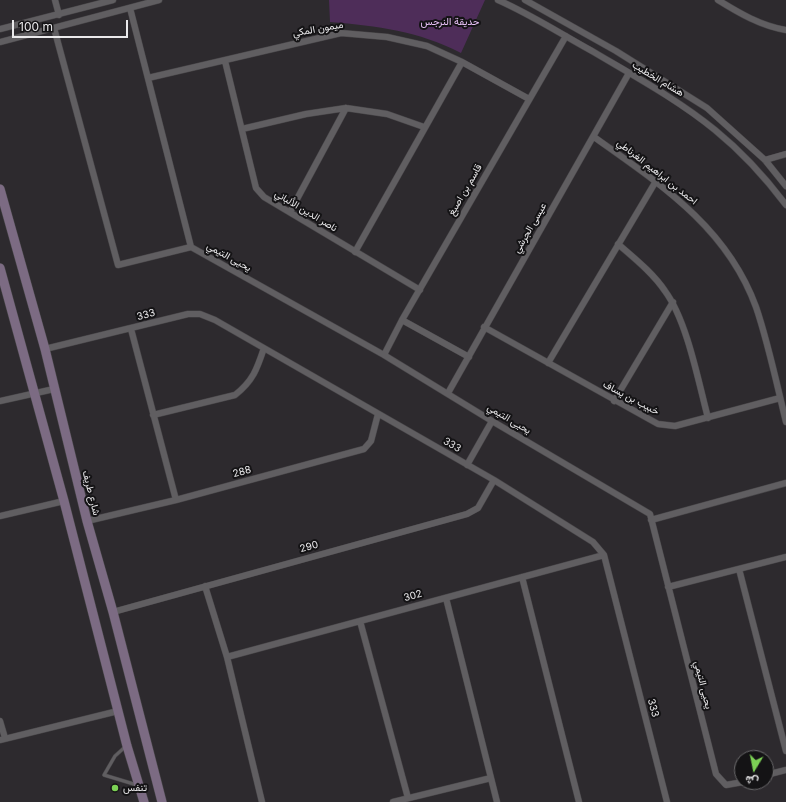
<!DOCTYPE html>
<html>
<head>
<meta charset="utf-8">
<style>
	body { margin:0 }
	#map { position:relative; width:786px; height:802px; overflow:hidden; background:#2d2a2e; font-family:Inter,Vazirmatn,sans-serif }
	canvas { display:block }
	.north { position:absolute; left:734px; top:750px; width:40px; height:40px; box-sizing:border-box; background:#141315; border:1px solid #6a696b; border-radius:50%; rotate:190deg; font-size:11px; font-weight:700; line-height:16px; text-align:center; color:#eae9eb }
	.north::after { content:''; display:block; margin:auto; width:14px; height:18px; background:#7cd155; clip-path:polygon(50% 0,100% 100%,50% 72%,0 100%) }
	.scale { position:absolute; left:12px; top:20px; width:116px; height:18px; box-sizing:border-box; border:2px solid #eae9eb; border-top:0; padding-left:5px; font-size:12px; line-height:14px; white-space:nowrap; color:#eae9eb; -webkit-text-stroke:3px #141315; paint-order:stroke }
</style>
</head>
<body>
<div id="map">
<canvas width="786" height="802"></canvas>
<div class="north">ش</div>
<div class="scale">100 m</div>
</div>
<script>
const ctx = document.querySelector('canvas').getContext('2d');
ctx.lineJoin = 'round';
function paint(path, color) {
  ctx.fillStyle = color;
  ctx.fill(path, 'evenodd');
}
function trace(path, color, width, dash) {
  ctx.strokeStyle = color;
  ctx.lineWidth = width;
  ctx.lineCap = dash ? 'butt' : 'round';
  ctx.setLineDash(dash || []);
  ctx.stroke(path);
}
function label(font, color, halo, rows, align = 'center') {
  ctx.font = font + ' Inter,Vazirmatn,sans-serif';
  ctx.lineWidth = 4;
  ctx.setLineDash([]);
  ctx.textBaseline = 'middle';
  ctx.strokeStyle = halo;
  ctx.fillStyle = color;
  for (const [text, x, y, turn = 0] of rows) {
    ctx.save();
    ctx.translate(x, y);
    ctx.rotate((+turn || 0) * Math.PI / 180);
    ctx.textAlign = isNaN(turn) ? turn : align;
    if (halo) ctx.strokeText(text, 0, 0);
    ctx.fillText(text, 0, 0);
    ctx.restore();
  }
}
paint(new Path2D(`
	M329 0H485L461 53C418 31 378 26 330 22Z`), '#4e2d59');
const lane = new Path2D(`
	M125 747 115 756 104 775 137 785`);
const street = new Path2D(`
	M55 0 59 15
	M498 0C530 14 561 34 592 51 634 76 677 99 715 130 742 152 765 177 786 205
	M525 0 616 51 707 108 765 160 786 186
	M718 0C739 13 761 26 786 30
	M130 8 191 247
	M54 28 118 265 191 247 384 355 492 421 650 514 716 774 726 785 743 782
	M0 29 113 0
	M0 42 159 0
	M225 61 256 188 264 197 420 290
	M148 78 341 33 387 37 427 46 462 62 529 99
	M242 129 306 114 346 108 387 114 424 127
	M594 137C660 184 727 227 756 307 768 342 777 385 786 422
	M765 160 786 154
	M290 212 346 108
	M618 244C634 258 653 273 665 291 687 321 698 380 708 418
	M355 252 462 62
	M402 320 469 357
	M484 327 658 424 675 426 780 398
	M131 329 176 500
	M45 349 188 314H200L215 320 494 480 593 542 604 555 667 802
	M384 355 402 320 566 36
	M548 363 656 181
	M448 393 629 73
	M0 401 54 389
	M614 401 673 302
	M153 415 235 395C253 381 257 369 264 348
	M467 465 492 421
	M0 516 64 501
	M651 520 786 483
	M87 521 176 500 364 449 371 441 378 414
	M739 569 786 751
	M522 577 579 802
	M205 586 227 657 262 802
	M668 587 786 557
	M446 598 497 802
	M113 612 467 514 478 508 494 480
	M360 621 408 798
	M227 657 604 555
	M0 721 5 738
	M0 740 118 711
	M766 775 786 770
	M393 802 491 778`);
const secondary = new Path2D(`
	M0 189 45 349 87 521 113 612 162 802
	M0 268 64 501 127 746 144 802`);
trace(lane, '#484649', 4);
trace(street, '#484649', 7);
trace(secondary, '#484649', 10);
trace(lane, '#605e61', 3);
trace(street, '#605e61', 6);
trace(secondary, '#7c6b83', 9);
for (const [x, y, r, color] of [
	[115,788,4,"#7cd155"]
]) {
  const dot = new Path2D();
  dot.arc(x, y, r, 0, 2 * Math.PI);
  ctx.fillStyle = color;
  ctx.fill(dot);
  trace(dot, '#141315', 1.5);
}
label('10px', '#e9c1f8', '#141315', [
	["حديقة النرجس",450,22]
]);
label('10px', '#eae9eb', '#141315', [
	["ميمون المكي",318,29,-10],
	["هشام الخطيب",658,79,31],
	["احمد بن ابراهيم الغرناطي",657,172,38],
	["قاسم بن اصبغ",465,190,-60],
	["ناصر الدين الألباني",306,211,31],
	["عيسى الجرشي",530,228,-60],
	["يحيى التيمي",229,257,29],
	["333",146,315,-15],
	["خبيب بن يساف",631,398,28],
	["يحيى التيمي",509,419,31],
	["333",452,445,30],
	["288",242,472,-15],
	["شارع طريف",91,493,76],
	["290",309,547,-15],
	["302",413,596,-15],
	["يحيى التيمي",703,685,76],
	["333",653,708,75]
]);
label('10px', '#eae9eb', '#141315', [
	["تنفس",123,788]
], 'left');
</script>
</body>
</html>
